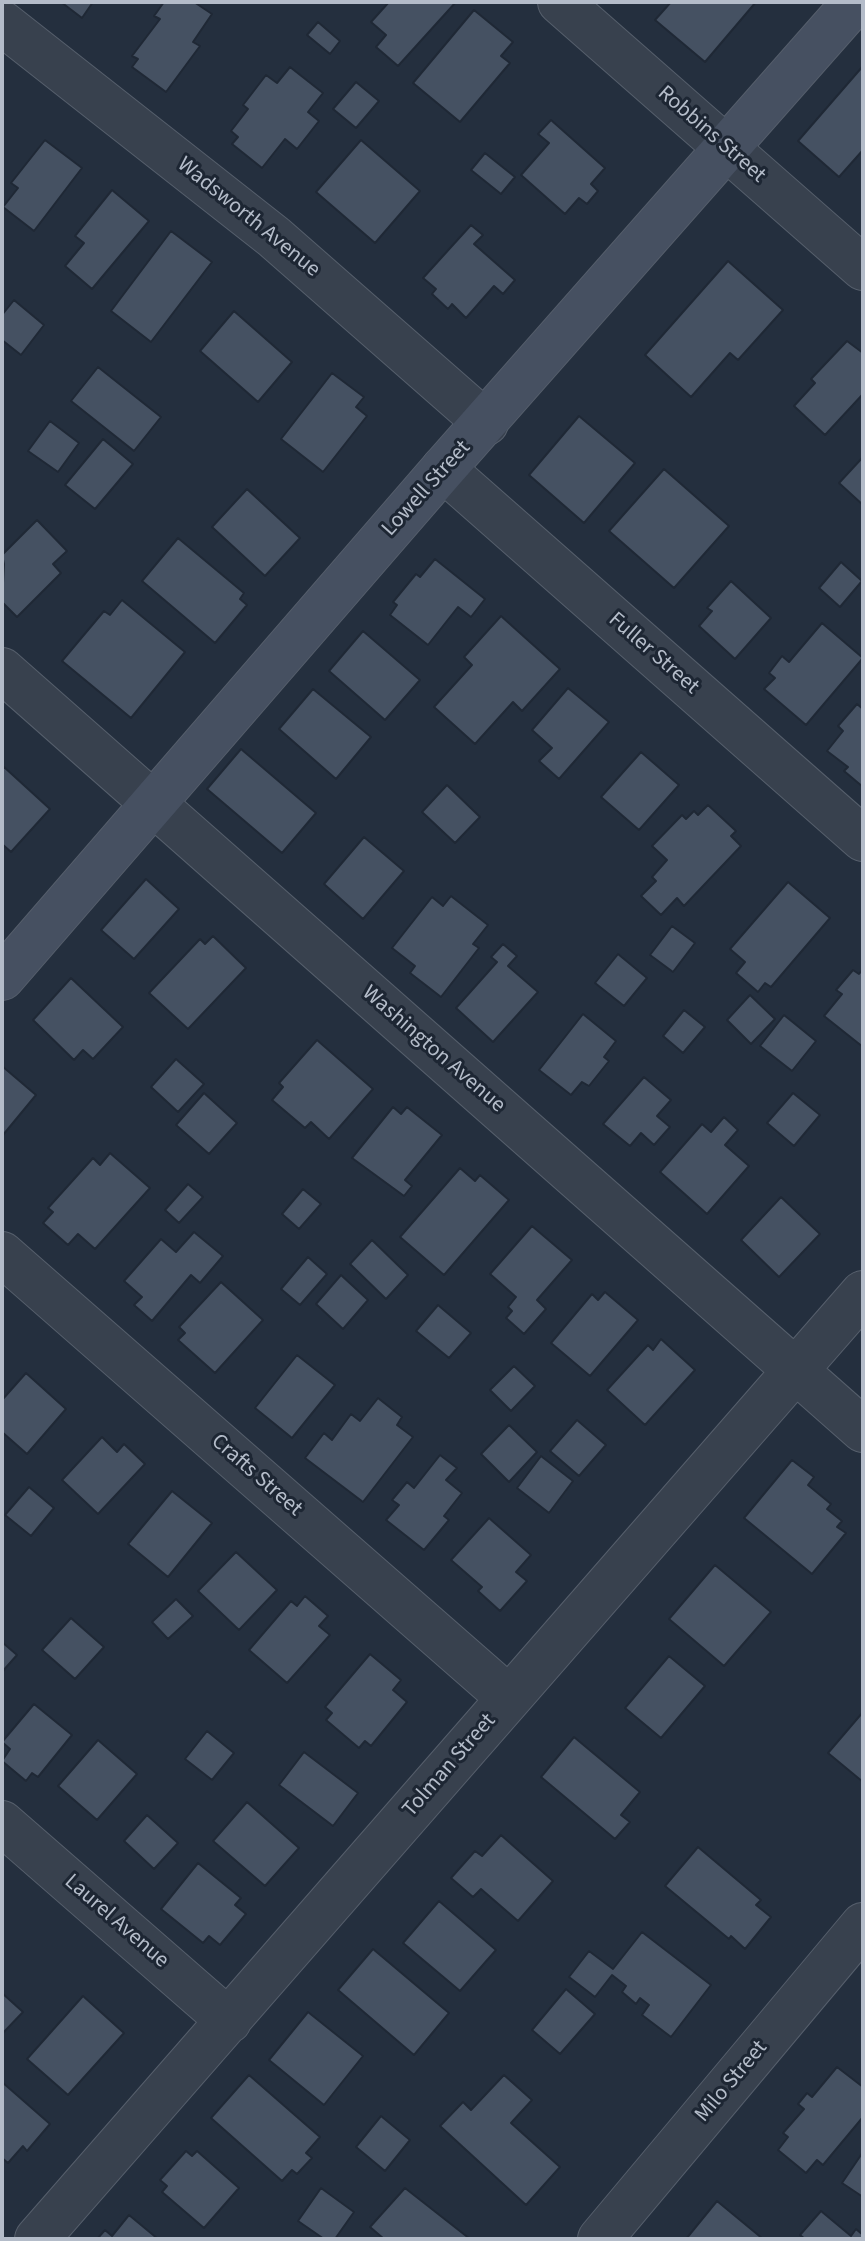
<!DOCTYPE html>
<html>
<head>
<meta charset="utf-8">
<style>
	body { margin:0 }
	#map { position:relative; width:865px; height:2241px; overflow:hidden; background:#242f3e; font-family:"Source Sans 3",sans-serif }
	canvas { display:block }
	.frame { position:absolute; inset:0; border:4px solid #b4bcc9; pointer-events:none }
</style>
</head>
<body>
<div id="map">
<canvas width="865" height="2241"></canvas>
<div class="frame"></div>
</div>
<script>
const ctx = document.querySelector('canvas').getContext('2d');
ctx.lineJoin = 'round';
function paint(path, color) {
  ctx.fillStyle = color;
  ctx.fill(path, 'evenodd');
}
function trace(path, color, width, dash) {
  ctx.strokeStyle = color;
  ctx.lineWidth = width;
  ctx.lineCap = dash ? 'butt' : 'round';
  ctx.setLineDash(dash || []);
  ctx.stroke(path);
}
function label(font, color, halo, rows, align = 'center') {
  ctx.font = font + ' "Source Sans 3",sans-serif';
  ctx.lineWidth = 6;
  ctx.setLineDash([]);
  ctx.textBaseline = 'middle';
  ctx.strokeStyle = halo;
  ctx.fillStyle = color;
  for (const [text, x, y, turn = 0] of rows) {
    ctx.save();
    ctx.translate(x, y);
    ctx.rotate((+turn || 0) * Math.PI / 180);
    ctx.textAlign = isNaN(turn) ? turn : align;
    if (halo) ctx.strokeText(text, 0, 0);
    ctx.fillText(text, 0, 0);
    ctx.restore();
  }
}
const building = new Path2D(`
	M61 2H93L82 18Z
	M164 2H194L212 14 193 42 200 46 166 92 132 67 138 59 132 56 160 19 154 16Z
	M389 2H456L398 66 376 47 386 35 371 22Z
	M671 2H756L705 62 655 20Z
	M474 10 513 42 501 56 510 63 460 122 413 83Z
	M318 22 340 41 330 54 307 35Z
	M863 66V150L839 177 798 141Z
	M290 67 323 93 308 112 319 121 297 149 285 139 262 168 232 144 238 137 231 131 248 109 243 105 266 75 277 83Z
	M356 82 379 101 356 128 333 109Z
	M551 120 605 168 591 184 598 191 587 204 579 198 565 214 521 175 549 143 538 134Z
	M45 140 82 168 34 231 3 207 18 188 11 183Z
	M361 140 420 191 375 243 316 192Z
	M485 153 515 177 501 194 471 170Z
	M112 190 149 221 92 289 65 266 84 243 75 236Z
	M471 225 483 235 474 244 515 280 503 294 494 286 466 318 452 304 448 309 432 294 436 289 423 278Z
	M171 231 212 262 151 342 111 311Z
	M728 261 783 310 738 360 730 353 691 397 645 355Z
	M14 300 44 325 21 355 2 340V315Z
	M234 311 292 362 258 402 200 351Z
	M847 341 863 353V394L825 435 794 406 815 383 811 379Z
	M98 367 161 417 134 451 71 401Z
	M332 373 364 397 356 407 367 416 323 472 281 439Z
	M579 416 635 463 584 523 529 475Z
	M50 421 79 443 58 472 28 451Z
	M103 439 133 464 95 509 65 485Z
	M863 457V505L839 483Z
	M664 469 729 526 674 588 609 531Z
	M247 489 300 538 265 576 212 527Z
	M37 520 67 551 53 564 61 573 17 617 2 602 4 564 2 555Z
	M178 538 244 593 240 599 247 605 215 643 142 581Z
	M435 559 485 599 471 617 458 607 428 645 390 615 397 605 393 602 416 574 420 577Z
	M841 562 862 581 840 607 819 588Z
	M731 581 771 618 735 659 699 626 712 611 707 608Z
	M122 600 185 652 131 718 62 661 104 611 110 615Z
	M501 616 560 669 522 711 513 702 475 744 434 707 472 665 464 657Z
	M822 623 863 658 806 725 764 689 775 678 769 673 782 656 789 662Z
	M363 631 420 680 385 720 329 671Z
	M568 688 609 722 559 779 539 761 552 748 532 730Z
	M313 689 371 737 336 779 279 729Z
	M857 704 863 709V787L844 771 848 767 827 751 843 731 838 726Z
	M241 749 316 813 282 853 207 789Z
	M641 752 679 785 639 830 601 797Z
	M4 767 50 809 11 852 2 844V770Z
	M447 785 480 817 455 843 422 812Z
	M708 805 736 831 731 836 741 846 684 906 677 898 661 915 641 896 656 881 652 877 667 860 652 846 682 815 686 819 694 811 698 815Z
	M364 837 404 871 363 919 324 884Z
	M146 879 179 909 134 959 101 930Z
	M788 882 830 918 771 987 765 983 758 992 736 973 745 962 730 949Z
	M451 896 488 925 473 944 479 948 441 997 410 973 415 966 392 948 432 897 443 906Z
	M672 926 695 943 673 972 650 955Z
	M213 936 246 968 188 1029 149 993 200 939 205 944Z
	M503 944 517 956 508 966 538 992 493 1042 456 1008 497 962 491 957Z
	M618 954 647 978 624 1006 595 983Z
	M863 969V1047L824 1016 842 994 836 990 853 970 859 974Z
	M71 978 123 1027 93 1059 83 1050 74 1060 33 1020Z
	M750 995 775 1019 751 1044 727 1020Z
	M684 1010 705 1027 683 1053 663 1036Z
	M583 1014 616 1041 604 1057 609 1061 589 1086 582 1082 571 1095 539 1070Z
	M784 1015 816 1041 792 1071 760 1046Z
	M317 1040 373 1089 329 1139 311 1122 305 1128 272 1100 283 1087 279 1083Z
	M176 1059 204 1084 178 1112 151 1087Z
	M2 1066 36 1095 3 1135H2Z
	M644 1077 671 1100 657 1116 670 1127 654 1145 641 1133 630 1146 603 1124Z
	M204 1093 237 1123 209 1154 176 1125Z
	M793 1093 820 1115 794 1146 767 1123Z
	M393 1107 401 1114 407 1107 442 1135 405 1180 412 1186 404 1196 352 1158Z
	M724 1117 738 1130 725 1145 749 1166 707 1214 660 1172 702 1124 711 1132Z
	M110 1153 150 1188 95 1249 78 1234 68 1245 43 1223 53 1212 48 1208 93 1158 100 1165Z
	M460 1168 475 1181 480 1175 509 1200 444 1275 400 1237Z
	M188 1184 203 1197 179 1223 165 1210Z
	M303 1189 321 1204 299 1229 282 1214Z
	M781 1197 820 1234 779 1277 741 1240Z
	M532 1226 572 1260 537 1300 546 1309 524 1334 506 1318 512 1311 508 1307 516 1297 490 1274Z
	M194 1232 223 1256 200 1283 191 1275 152 1321 134 1305 142 1297 124 1281 161 1239 176 1252Z
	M372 1240 408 1275 386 1299 350 1264Z
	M308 1257 327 1274 300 1305 281 1289Z
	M341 1275 368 1300 343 1329 316 1304Z
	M221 1282 263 1320 215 1373 178 1340 185 1333 179 1327Z
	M605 1292 638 1320 590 1376 551 1343 592 1294 598 1300Z
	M438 1305 471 1333 449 1358 416 1331Z
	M661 1339 695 1370 645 1425 607 1390 648 1345 653 1350Z
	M297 1355 335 1385 292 1438 255 1408Z
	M514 1366 535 1386 511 1411 490 1390Z
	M26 1373 66 1409 27 1454 2 1432V1400Z
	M378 1398 402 1417 397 1425 413 1437 363 1502 305 1458 324 1433 332 1440 351 1414 360 1421Z
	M577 1420 606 1445 579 1476 550 1451Z
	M509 1425 537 1452 509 1482 481 1454Z
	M102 1437 117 1452 124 1444 145 1464 98 1514 62 1480Z
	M440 1455 457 1468 446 1480 462 1493 444 1516 449 1520 424 1550 386 1520 399 1505 392 1500 407 1482 414 1488Z
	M541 1456 573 1481 549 1513 517 1488Z
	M792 1460 814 1477 808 1485 831 1504 827 1509 842 1521 837 1527 846 1533 812 1574 744 1518Z
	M29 1487 54 1508 31 1536 5 1515Z
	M172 1491 212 1523 168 1577 128 1544Z
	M489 1518 531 1555 516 1572 527 1581 500 1611 478 1591 482 1587 451 1560Z
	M236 1552 277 1590 239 1630 198 1591Z
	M715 1565 771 1612 724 1666 669 1619Z
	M305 1596 328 1616 319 1626 330 1635 287 1683 249 1650 291 1601 297 1606Z
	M176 1599 193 1616 168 1639 152 1622Z
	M71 1618 104 1647 75 1679 42 1650Z
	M2 1642 17 1655 2 1672Z
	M370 1654 401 1680 393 1690 407 1702 371 1746 365 1741 359 1748 326 1720 332 1713 325 1707Z
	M669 1656 705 1686 661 1738 625 1708Z
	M34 1704 72 1735 38 1777 32 1773 26 1781 2 1761 10 1749 2 1742Z
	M863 1712V1782L828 1753Z
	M207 1731 234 1753 212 1780 185 1759Z
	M574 1737 640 1792 621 1815 630 1822 615 1839 541 1777Z
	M98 1740 137 1774 97 1820 58 1786Z
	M304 1752 358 1793 333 1826 279 1785Z
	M247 1802 299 1848 265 1886 213 1841Z
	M147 1815 178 1843 154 1869 124 1841Z
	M501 1835 553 1881 518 1921 481 1889 473 1897 451 1878 475 1851 482 1856Z
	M698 1847 761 1900 756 1905 771 1917 745 1949 731 1936 729 1939 665 1886Z
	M198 1863 241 1898 235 1905 246 1914 220 1945 209 1936 203 1943 161 1909Z
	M439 1901 496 1950 460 1991 403 1943Z
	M642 1932 711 1985 671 2037 642 2015 649 2005 640 1998 636 2004 622 1992 626 1986 612 1975 595 1997 569 1977 589 1951 613 1969Z
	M373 1949 449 2013 414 2055 338 1990Z
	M566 1989 595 2014 560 2054 532 2030Z
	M2 1993 23 2012 2 2034Z
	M83 1996 124 2033 68 2095 27 2059Z
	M308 2012 363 2056 324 2105 269 2060Z
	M837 2067 863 2087V2117L823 2165 817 2160 806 2173 778 2150 788 2137 783 2133 804 2109 798 2104 807 2093 812 2097Z
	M249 2075 320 2137 306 2153 312 2158 297 2174 292 2170 282 2181 211 2118Z
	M504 2075 532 2100 511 2123 560 2167 526 2205 440 2126 463 2102 471 2110Z
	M2 2082 50 2124 27 2151 23 2146 8 2163 2 2158Z
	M381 2116 410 2140 385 2171 356 2147Z
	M186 2151 192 2156 197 2151 239 2188 204 2228 162 2192 167 2186 160 2180Z
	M863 2152V2197L842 2183Z
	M321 2188 354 2212 335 2239H324L298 2221Z
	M405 2188 470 2239H384L370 2227Z
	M717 2201 763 2239H686Z
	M821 2211 851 2236 856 2229 863 2235V2239H805L800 2235Z
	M129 2215 158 2239H97L105 2230 112 2236Z`);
paint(building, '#455162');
trace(building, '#1f2835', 2);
const street = new Path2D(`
	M560 2 863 268
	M2 23 274 237 486 423
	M443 469 863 839
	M2 670 863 1430
	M2 1254 509 1698
	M2 1823 229 2021
	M37 2239 863 1293
	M600 2239 863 1925`);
const secondary = new Path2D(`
	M2 978 443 469 855 2`);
trace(street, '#565f6c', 46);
trace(secondary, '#565f6c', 46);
trace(street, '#38414e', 44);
trace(secondary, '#465061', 44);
label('22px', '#b4bcc9', '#1d2633', [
	["Robbins Street",711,135,41],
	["Wadsworth Avenue",248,218,39],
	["Lowell Street",427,489,-48],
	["Fuller Street",653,654,41],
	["Washington Avenue",433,1050,41],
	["Crafts Street",256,1476,41],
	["Tolman Street",450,1766,-49],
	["Laurel Avenue",116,1922,41],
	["Milo Street",732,2082,-50]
]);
</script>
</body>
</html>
